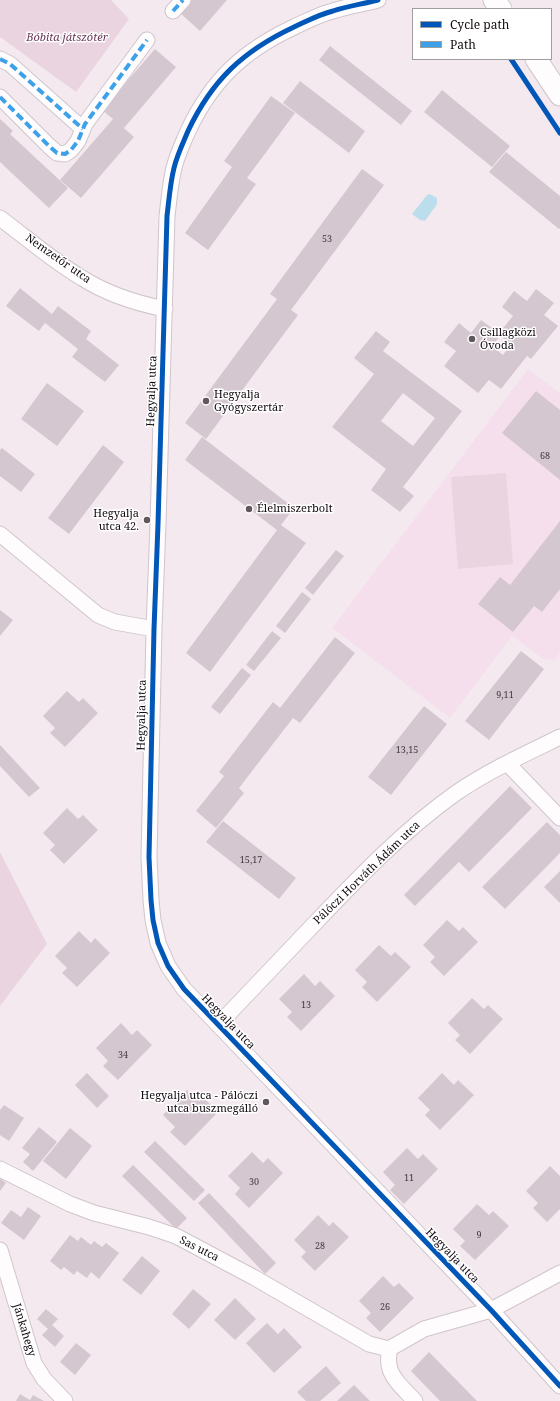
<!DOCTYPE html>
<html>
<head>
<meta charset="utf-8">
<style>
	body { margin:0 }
	#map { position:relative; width:560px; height:1401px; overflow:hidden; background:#f5e9f0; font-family:"Noto Serif",serif }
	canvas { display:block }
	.legend { position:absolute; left:412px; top:8px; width:140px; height:52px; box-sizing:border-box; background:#fff; border:1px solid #a09d9f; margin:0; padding:5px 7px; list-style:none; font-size:12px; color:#120a0f }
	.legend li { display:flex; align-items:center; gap:8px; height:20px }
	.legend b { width:20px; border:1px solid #a09d9f }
</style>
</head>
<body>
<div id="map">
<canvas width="560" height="1401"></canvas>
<ul class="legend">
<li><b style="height:5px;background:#0057b8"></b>Cycle path</li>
<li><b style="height:5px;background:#3da1ea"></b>Path</li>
</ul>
</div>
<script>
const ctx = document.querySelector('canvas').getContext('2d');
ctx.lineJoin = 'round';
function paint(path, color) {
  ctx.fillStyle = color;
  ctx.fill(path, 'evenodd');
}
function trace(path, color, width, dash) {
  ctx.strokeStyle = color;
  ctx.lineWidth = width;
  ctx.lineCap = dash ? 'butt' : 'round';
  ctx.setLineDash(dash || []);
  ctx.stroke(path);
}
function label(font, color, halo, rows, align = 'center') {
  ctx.font = font + ' "Noto Serif",serif';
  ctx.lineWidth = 3;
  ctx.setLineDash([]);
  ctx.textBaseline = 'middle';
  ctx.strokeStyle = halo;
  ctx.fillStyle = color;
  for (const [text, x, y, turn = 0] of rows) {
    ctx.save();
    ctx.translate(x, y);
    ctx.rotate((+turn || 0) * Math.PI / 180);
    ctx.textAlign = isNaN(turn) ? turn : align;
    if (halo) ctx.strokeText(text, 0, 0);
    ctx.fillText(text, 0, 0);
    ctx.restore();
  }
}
paint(new Path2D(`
	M528 369 560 393V653L555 660 543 659 512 636 450 718 332 628Z`), '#f6dfec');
paint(new Path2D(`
	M0 0H111L129 19 76 92 0 37Z
	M506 473 513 564 458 569 451 477Z
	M0 852 47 944 0 1006Z`), '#e9d4e0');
paint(new Path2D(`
	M430 194 437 198V204L425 221 420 220 412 214 427 195Z`), '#bcdeec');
paint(new Path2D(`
	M189 0H227L200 31 179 12Z
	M330 46 412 111 401 125 319 60Z
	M155 49 176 67 124 128 134 137 81 198 60 180 113 119 102 110Z
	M300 81 365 131 349 153 283 103Z
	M442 90 510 146 492 167 424 112Z
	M271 96 295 113 247 178 256 184 208 250 185 233 232 167 224 161Z
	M0 119 13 131 10 134 68 188 49 208 0 162Z
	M506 152 560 196V228L559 229 489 172Z
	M362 169 384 185 291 310 298 315 206 439 185 423 277 299 270 294Z
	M20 288 52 314 58 306 91 331 86 339 119 365 105 382 72 357 78 349 45 323 39 331 6 306Z
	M536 289 554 303 544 315 558 326 531 359 527 356 501 389 489 380 478 393 444 366 456 351 444 342 459 323 471 333 481 320 499 333 513 316 502 307 514 291 527 301ZM500 336 511 344 503 355 492 346Z
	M376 331 390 342 383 351 462 411 403 487 414 496 400 512 371 490 386 469 332 427 374 374 354 358ZM403 393 435 418 413 446 381 421Z
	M47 383 84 411 57 446 21 419Z
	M536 391 560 410V480L502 433Z
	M202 437 294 508 281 525 306 543 210 672 186 653 277 530 185 460Z
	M103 445 124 462 69 534 48 518Z
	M2 448 35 474 21 492 0 476V450Z
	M560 521V589L542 612 534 606 513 632 478 604 500 577 510 585Z
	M336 550 344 556 313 595 305 588Z
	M302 592 311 599 285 633 276 626Z
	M0 610 13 620 0 636Z
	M272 631 281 638 254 671 246 665Z
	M335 637 355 653 300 723 293 718 239 788 244 793 216 828 196 811 224 776 219 772 273 702 280 708Z
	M521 651 544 669 489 740 465 721Z
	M242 668 251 675 220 714 211 707Z
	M67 691 79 702 83 698 98 713 65 747 50 733 55 728 43 716Z
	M424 706 447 724 391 795 368 777Z
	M0 745 40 788 29 797 0 766Z
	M510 786 532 808 469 872 459 862 415 906 404 895Z
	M67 808 78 819 83 815 98 830 64 864 50 850 55 845 43 833Z
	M223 821 296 878 279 899 206 842Z
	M547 822 560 835V853L505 909 482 887Z
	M560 871V903L544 887Z
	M447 920 459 931 463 927 478 942 444 976 430 962 435 957 423 945Z
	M79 931 91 943 95 938 110 953 77 987 62 973 67 968 55 956Z
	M379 945 391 956 395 952 411 967 377 1002 362 987 367 982 355 970Z
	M304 974 315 986 320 981 335 996 301 1031 287 1017 292 1012 279 999Z
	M472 998 484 1009 488 1005 503 1019 470 1054 455 1040 460 1035 448 1023Z
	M121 1023 132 1035 137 1030 152 1045 118 1080 103 1066 108 1061 96 1048Z
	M87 1073 109 1096 97 1108 75 1085Z
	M442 1073 454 1085 458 1080 474 1095 440 1130 425 1115 430 1110 418 1098Z
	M187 1090 199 1101 203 1097 218 1112 185 1146 170 1132 175 1127 163 1115Z
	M4 1105 24 1118 9 1141 0 1135V1110Z
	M39 1127 57 1142 33 1171 23 1162 30 1154 22 1148Z
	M70 1128 92 1146 66 1179 43 1161Z
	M155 1141 205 1190 194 1201 144 1152Z
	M407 1148 418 1159 423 1154 438 1169 404 1204 390 1190 395 1185 383 1172Z
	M252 1152 263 1163 268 1158 283 1173 249 1208 235 1194 240 1188 228 1176Z
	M133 1165 187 1218 176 1229 122 1176Z
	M550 1166 560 1176V1209L547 1222 533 1208 538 1203 526 1191Z
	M0 1178 6 1183 0 1191Z
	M209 1193 276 1263 265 1274 198 1203Z
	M477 1204 489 1215 493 1211 509 1226 475 1260 460 1246 465 1241 453 1229Z
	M28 1207 41 1216 24 1240 1 1223 11 1210 21 1217Z
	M318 1215 329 1226 333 1222 349 1237 315 1271 301 1257 306 1252 294 1240Z
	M70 1235 78 1241 81 1237 91 1245 94 1241 102 1247 106 1243 119 1253 99 1279 91 1272 87 1278 77 1271 74 1275 64 1267 61 1270 50 1261Z
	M142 1256 160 1271 141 1295 122 1280Z
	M383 1276 394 1287 399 1283 414 1298 380 1332 366 1318 371 1313 359 1301Z
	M193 1289 211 1304 189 1329 172 1314Z
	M235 1298 256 1319 235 1340 214 1320Z
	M46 1309 58 1319 52 1325 64 1336 55 1347 42 1335 48 1329 37 1319Z
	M267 1323 278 1334 284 1328 302 1347 274 1373 246 1343Z
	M76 1343 91 1355 75 1375 60 1362Z
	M429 1352 477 1401H440L411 1371Z
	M326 1366 341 1383 320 1401H306L297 1392Z
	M354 1385 370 1401H337Z
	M20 1394 30 1400 33 1395 44 1401H16Z`), '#d5c7cf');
const street = new Path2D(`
	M378 0C363 4 348 6 333 11 320 14 307 21 294 27 243 51 212 80 188 131 183 143 177 155 174 168 170 184 169 200 167 216L158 524 154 629 149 857 151 900 153 920 158 943 168 966 184 989 491 1310 560 1386
	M173 11 183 0
	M0 59 10 64 83 129
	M0 97 49 146 57 153 65 154 71 150 78 141 85 124 147 40
	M0 218C27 238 53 261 82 278 107 294 135 303 165 309
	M0 534 98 615 115 622 154 629
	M507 763 560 818
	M218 1025C250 991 283 957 316 922 360 876 404 830 456 793 488 771 525 754 560 737
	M0 1169 70 1204 94 1213 149 1227 176 1236 255 1278 369 1344 389 1349 424 1329 491 1310 560 1273
	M0 1250 34 1363 44 1379 65 1401
	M389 1349C389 1354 388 1361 389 1365 391 1379 406 1391 415 1401`);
const secondary = new Path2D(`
	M494 0 501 9
	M536 59 560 95`);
trace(street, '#cfc5cb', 17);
trace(secondary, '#cfc5cb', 23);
trace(street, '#fefcfd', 15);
trace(secondary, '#fefcfd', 21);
trace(new Path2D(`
	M173 11 183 0
	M0 59 10 64 83 129
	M0 97 49 146 57 153 65 154 71 150 78 141 85 124 147 40`), '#3da1ea', 4, [8, 4]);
trace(new Path2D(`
	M378 0C363 4 348 6 333 11 320 14 307 21 294 27 243 51 212 80 188 131 183 143 177 155 174 168 170 184 169 200 167 216L158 524 154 629 149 857 151 900 153 920 158 943 168 966 184 989 491 1310 560 1386
	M511 59 560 133`), '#0057b8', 5);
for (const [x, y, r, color] of [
	[472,339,4,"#61585e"],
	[206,401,4,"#61585e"],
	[249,509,4,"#61585e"],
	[147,520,4,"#61585e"],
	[266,1102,4,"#61585e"]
]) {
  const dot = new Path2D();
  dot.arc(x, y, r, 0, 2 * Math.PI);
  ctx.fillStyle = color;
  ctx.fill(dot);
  trace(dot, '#fff', 1.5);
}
label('9px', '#43393f', null, [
	["53",327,239],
	["68",545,456],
	["9,11",505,695],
	["13,15",407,750],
	["15,17",251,860],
	["13",306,1005],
	["34",123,1055],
	["11",409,1178],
	["30",254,1182],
	["9",479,1235],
	["28",320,1246],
	["26",385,1307]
]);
label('italic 11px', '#6c3659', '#fff', [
	["Bóbita játszótér",67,38]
]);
label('11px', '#120a0f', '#fff', [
	["Nemzetőr utca",58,259,35],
	["Hegyalja utca",152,391,-88],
	["Hegyalja utca",142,715,-89],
	["Pálóczi Horváth Ádám utca",367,873,-44],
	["Hegyalja utca",228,1022,46],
	["Sas utca",199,1249,27],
	["Hegyalja utca",452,1256,46],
	["Jánkahegy",24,1330,73]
]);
label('11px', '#120a0f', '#fff', [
	["Csillagközi",480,333],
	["Óvoda",480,346],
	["Hegyalja",214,395],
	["Gyógyszertár",214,408],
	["Élelmiszerbolt",257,509],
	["Hegyalja",139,514,"right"],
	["utca 42.",139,527,"right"],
	["Hegyalja utca - Pálóczi",258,1096,"right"],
	["utca buszmegálló",258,1109,"right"]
], 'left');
</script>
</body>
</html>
